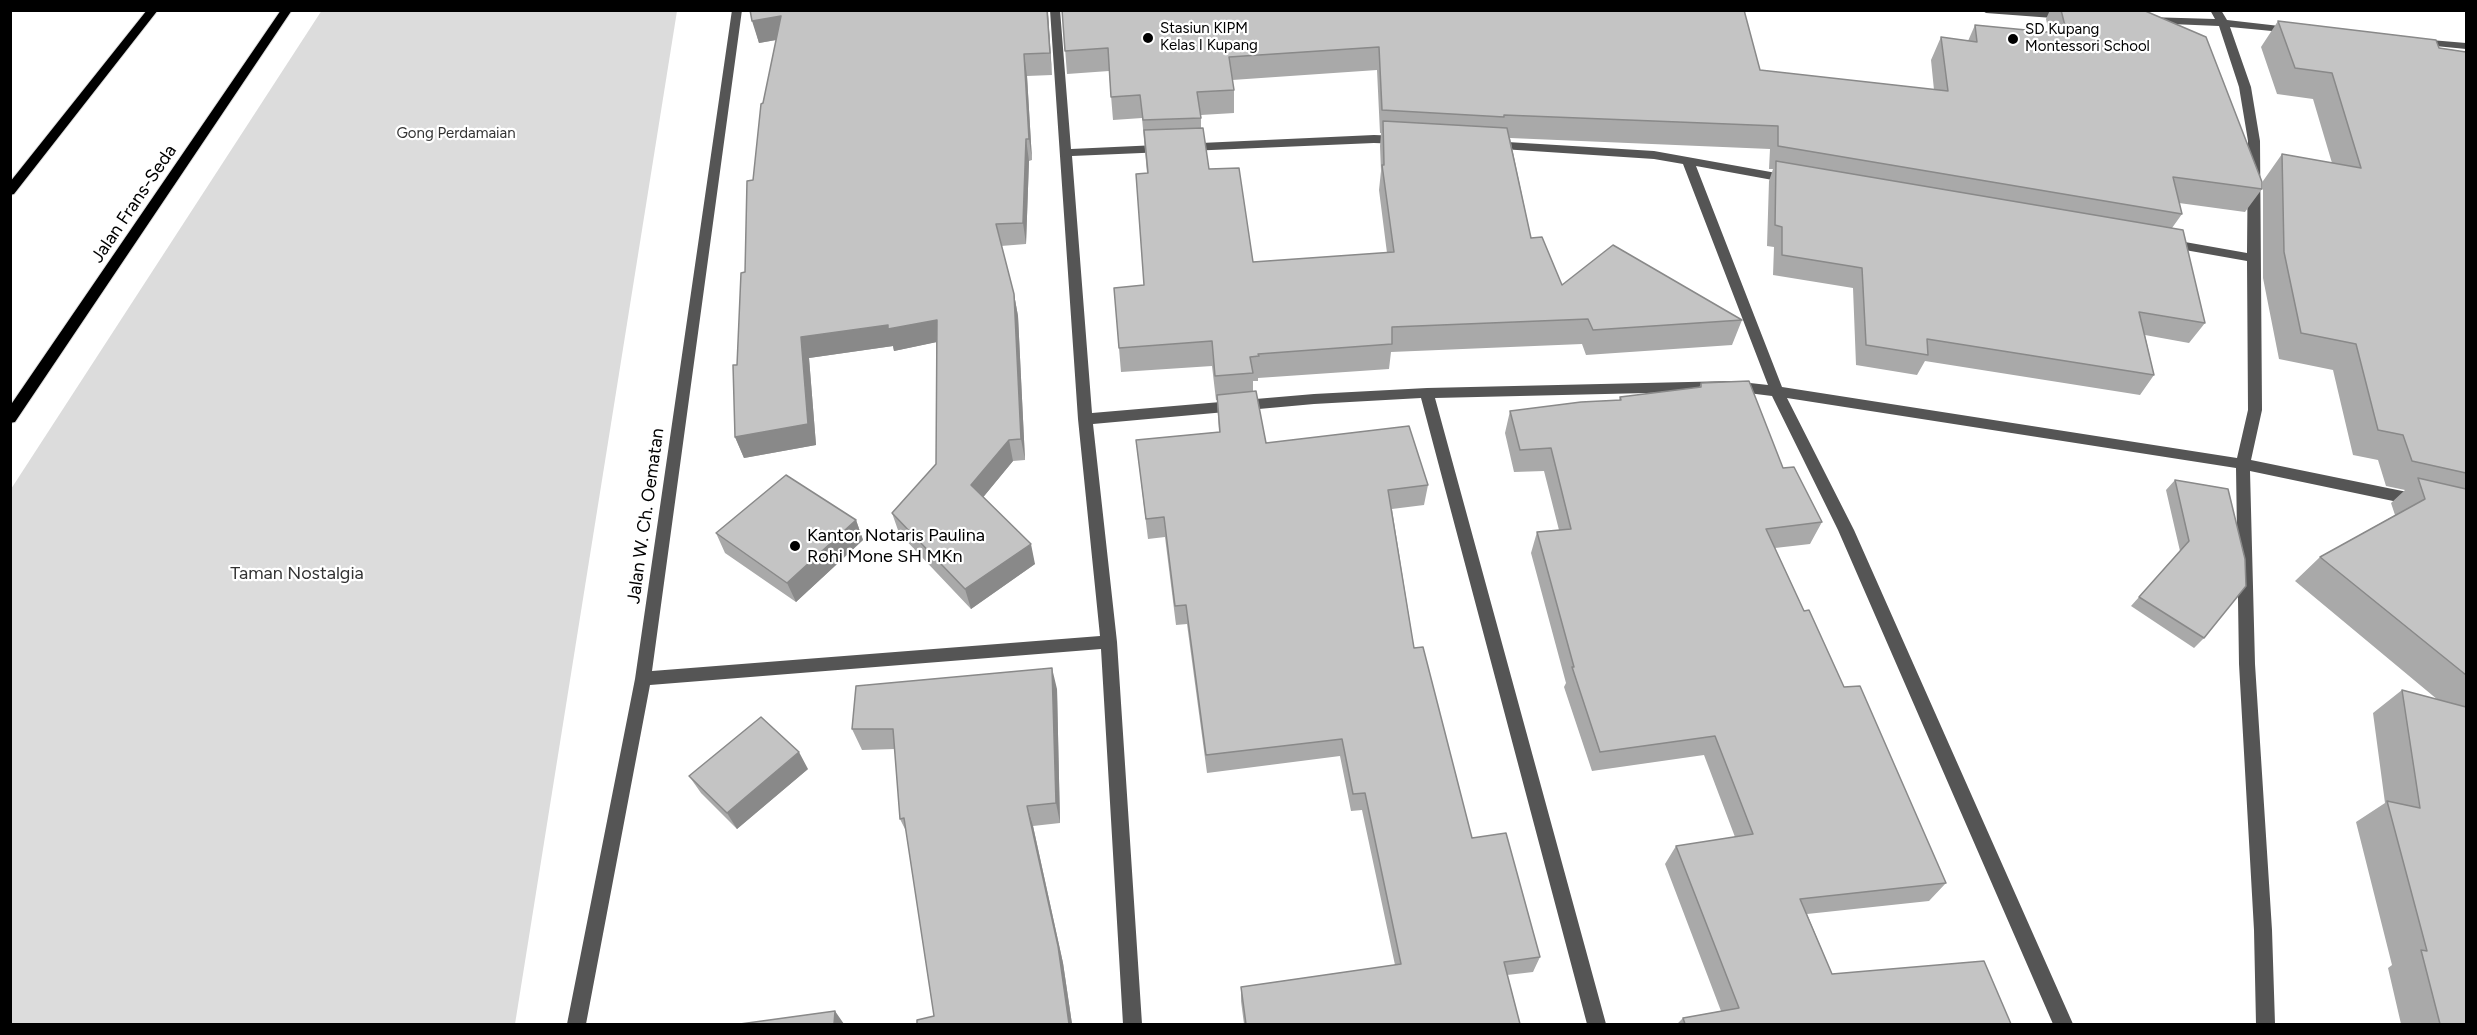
<!DOCTYPE html>
<html>
<head>
<meta charset="utf-8">
<style>
	body { margin:0 }
	#map { position:relative; width:2477px; height:1035px; overflow:hidden; background:#fff; font-family:Figtree,sans-serif }
	canvas { display:block }
	.frame { position:absolute; inset:0; border:12px solid #000; pointer-events:none }
</style>
</head>
<body>
<div id="map">
<canvas width="2477" height="1035"></canvas>
<div class="frame"></div>
</div>
<script>
const ctx = document.querySelector('canvas').getContext('2d');
ctx.lineJoin = 'round';
function paint(path, color) {
  ctx.fillStyle = color;
  ctx.fill(path, 'evenodd');
}
function trace(path, color, width, dash) {
  ctx.strokeStyle = color;
  ctx.lineWidth = width;
  ctx.lineCap = dash ? 'butt' : 'round';
  ctx.setLineDash(dash || []);
  ctx.stroke(path);
}
function label(font, color, halo, rows, align = 'center') {
  ctx.font = font + ' Figtree,sans-serif';
  ctx.lineWidth = 4.5;
  ctx.setLineDash([]);
  ctx.textBaseline = 'middle';
  ctx.strokeStyle = halo;
  ctx.fillStyle = color;
  for (const [text, x, y, turn = 0] of rows) {
    ctx.save();
    ctx.translate(x, y);
    ctx.rotate((+turn || 0) * Math.PI / 180);
    ctx.textAlign = isNaN(turn) ? turn : align;
    if (halo) ctx.strokeText(text, 0, 0);
    ctx.fillText(text, 0, 0);
    ctx.restore();
  }
}
paint(new Path2D(`
	M322 10 677 11 515 1024H11V489Z`), '#dcdcdc');
const major = new Path2D(`
	M147 10H158L14 194 10 195V182Z
	M281 10H292L15 422 10 423V406Z`);
trace(major, '#dbdbdb', 2);
paint(new Path2D(`
	M732 10H742L652 671 1100 636 1078 419 1050 10H1060L1071 149 1374 135 1401 136 1407 140 1401 144 1374 143 1072 156 1092 413 1314 394 1427 388 1732 381 1768 385 1683 164 1654 159 1487 148 1485 145 1491 141 1654 151 1793 176V182L1789 183 1696 166 1782 387 2237 458 2248 410 2247 261 2168 247 2162 243 2168 239 2247 253 2248 141 2239 87 2219 26 2147 23 2142 20 2147 17 2215 19 2210 10H2221L2227 20 2297 28 2298 30 2293 33 2230 27 2251 87 2260 141 2262 410 2251 460 2417 494 2422 496 2424 500 2422 504 2417 506 2250 471 2255 664 2272 930 2275 1024H2256L2254 930 2239 664 2236 468 1787 398 1854 530 2073 1024H2053L1838 530 1772 396 1732 391 1435 398 1606 1024H1587L1421 398 1314 404 1093 424 1117 642 1142 1024H1123L1101 649 650 685 586 1024H567L635 679Z
	M1981 10C1999 10 2060 7 2071 16L2066 19 1986 13Z
	M2419 39 2466 43V49L2415 44V40Z`), '#555');
paint(major, '#000');
paint(new Path2D(`
	M750 10H1048L1052 75 1027 76 1032 160 1029 161 1026 244 1001 246 1014 294 1018 316 1025 460 1013 461 983 497 1035 564 971 609 899 533 892 513 936 464V342L894 351 893 346 809 358 816 445 744 458 735 437 737 365 753 180 763 103 776 40 759 43Z
	M1062 10 1760 70 1934 90 1931 60 1941 37 1968 41 1975 25 2049 33 2046 19 2050 10H2061L2262 189 2245 212 2179 203 2182 214 2172 228 2205 323 2189 343 2145 335 2154 375 2140 395 1925 361 1917 375 1856 365 1853 288 1773 275 1774 247 1767 246 1769 181 1773 169H1769L1770 149 1510 138 1531 238 1562 285 1742 320 1732 345 1586 355 1582 344 1391 352 1389 369 1258 378V381H1253V392L1266 443 1428 485 1424 505 1392 509 1414 648 1472 838 1540 957 1533 972 1507 975 1520 1024H1244L1241 1001V987L1395 965 1362 810 1351 811 1340 756 1207 773 1187 624 1176 625 1165 537 1148 539 1136 440 1219 432 1217 400H1216L1212 366 1121 372 1119 348 1144 285 1147 173 1142 118 1113 120 1109 71 1067 74ZM1377 70 1380 133H1381L1380 146 1381 171 1379 190 1387 253 1253 262 1209 169 1201 128V115L1234 113V90L1232 80Z
	M2278 21 2466 52V1024H2401L2388 968 2392 965 2356 822 2385 803 2373 713 2402 690 2438 700 2295 581 2320 557 2395 515 2391 503 2405 490 2386 486 2378 460 2353 455 2333 370 2279 359 2263 278V181L2282 154 2332 163 2313 99 2277 94 2261 47Z
	M1701 383 1783 468 1822 522 1810 544 1775 548 1804 611 1946 883 1929 901 1807 914 1832 974 2011 1024H1677L1683 1018 1721 1011 1665 864 1676 846 1735 837 1704 755 1592 771 1564 687 1566 683 1531 553 1537 532 1559 530 1544 471 1514 472 1505 433 1510 411 1619 400 1620 397 1699 388Z
	M2175 480 2228 489 2204 638 2194 648 2131 606 2180 551 2166 490Z
	M856 520 863 540 796 602 725 553 716 533Z
	M1057 689 1060 823 1033 826 1063 963 1072 1024H917L934 1016 906 831 900 819 895 749 862 750 852 729Z
	M808 769 737 829 701 793 689 776Z`), '#a9a9a9');
paint(new Path2D(`
	M1047 10H1048V15L1052 75 1050 53Z
	M781 16 787 38 759 43 752 21Z
	M1024 54 1027 76 1032 160 1029 139Z
	M1026 139 1029 161 1026 244 1023 223Z
	M1014 294 1018 316 1025 460 1021 439Z
	M937 320 942 341 894 351 893 346 809 358 816 445 744 458 735 437 801 337 888 325Z
	M1009 440 1013 461 976 506 971 485Z
	M856 520 863 540 796 602 787 583Z
	M1031 544 1035 564 971 609 965 589Z
	M1052 668 1057 689 1060 823 1056 803Z
	M799 752 808 769 737 829 727 813Z
	M1027 806 1033 826 1063 963 1072 1024H1069Z
	M835 1011 844 1024H834Z`), '#898989');
const building = new Path2D(`
	M750 10H1047L1050 53 1024 54 1029 139H1026L1023 223 996 224 1014 294 1021 439 1009 440 971 485 1031 544 965 589 892 513 936 464 937 320 888 329V325L801 337 808 424 735 437 733 365H737L741 273 745 272 747 181 753 180 761 104 763 103 781 16 752 21Z
	M1062 10H1744L1760 70 1948 91 1941 37 1977 42 1975 25 2067 34 2061 10H2143L2206 37 2262 182V189L2173 177 2182 214 1778 146V126L1504 115V117L1382 110 1379 47 1229 57 1234 90 1197 92 1201 118 1143 120 1140 95 1111 97 1108 48 1065 51Z
	M2278 21 2436 40 2439 48 2466 52V473L2412 461 2403 435 2378 430 2356 344 2301 333 2284 252 2282 154 2361 168 2332 73 2295 68Z
	M1383 121 1507 128 1531 238 1542 237 1562 285 1613 245 1742 320 1593 330 1588 319 1392 327V344L1258 354 1259 356 1250 357 1253 373 1215 376 1212 341 1119 348 1114 288 1144 285 1136 174 1148 173 1144 130 1203 128 1209 169 1239 168 1253 262 1394 252 1382 165H1384Z
	M1776 161 2183 230 2205 323 2139 312 2154 375 1927 339 1928 355 1866 345 1862 268 1782 255V227L1775 225Z
	M1749 381 1783 468 1794 467 1822 522 1766 529 1804 611 1809 610 1844 687 1860 686 1946 883 1800 899 1832 974 1984 961 2011 1024H1685L1683 1018 1739 1008 1676 846 1753 834 1715 736 1600 752 1572 667H1574L1537 532 1571 529 1551 448 1520 450 1510 411 1581 402 1621 400 1620 397 1701 387V383Z
	M1256 391 1266 443 1409 426 1428 485 1388 490 1414 648 1423 647 1472 838 1506 833 1540 957 1504 962 1520 1024H1246L1241 987 1401 964 1365 793 1353 794 1342 739 1206 755 1186 605 1175 606 1164 517 1146 519 1136 440 1220 432 1217 395Z
	M786 475 856 520 787 583 716 533Z
	M2418 478 2466 489V675L2320 557 2425 499Z
	M2175 480 2228 489 2245 559 2246 586 2204 638 2139 597 2189 541Z
	M1052 668 1056 803 1027 806 1058 946 1069 1024H917V1020L934 1016 904 818 900 819 893 729H852L856 686Z
	M2402 690 2466 707V1024H2440L2421 950 2427 951 2387 801 2420 808Z
	M761 717 799 752 727 813 689 776Z
	M835 1011 834 1024H740Z`);
paint(building, '#c4c4c4');
trace(building, '#898989', 1.5);
for (const [x, y, r, color] of [
	[1148,38,6,"#000"],
	[2013,39,6,"#000"],
	[795,546,6,"#000"]
]) {
  const dot = new Path2D();
  dot.arc(x, y, r, 0, 2 * Math.PI);
  ctx.fillStyle = color;
  ctx.fill(dot);
  trace(dot, '#fff', 2);
}
label('15px', '#000', '#fff', [
	["Stasiun KIPM",1160,29],
	["Kelas I Kupang",1160,46],
	["SD Kupang",2025,30],
	["Montessori School",2025,47]
], 'left');
label('15px', '#333', '#fff', [
	["Gong Perdamaian",456,134]
]);
label('18px', '#000', '#fff', [
	["Jalan Frans-Seda",134,204,-56],
	["Jalan W. Ch. Oematan",646,516,-82]
]);
label('18px', '#000', '#fff', [
	["Kantor Notaris Paulina",807,536],
	["Rohi Mone SH MKn",807,557]
], 'left');
label('18px', '#333', '#fff', [
	["Taman Nostalgia",297,574]
]);
</script>
</body>
</html>
